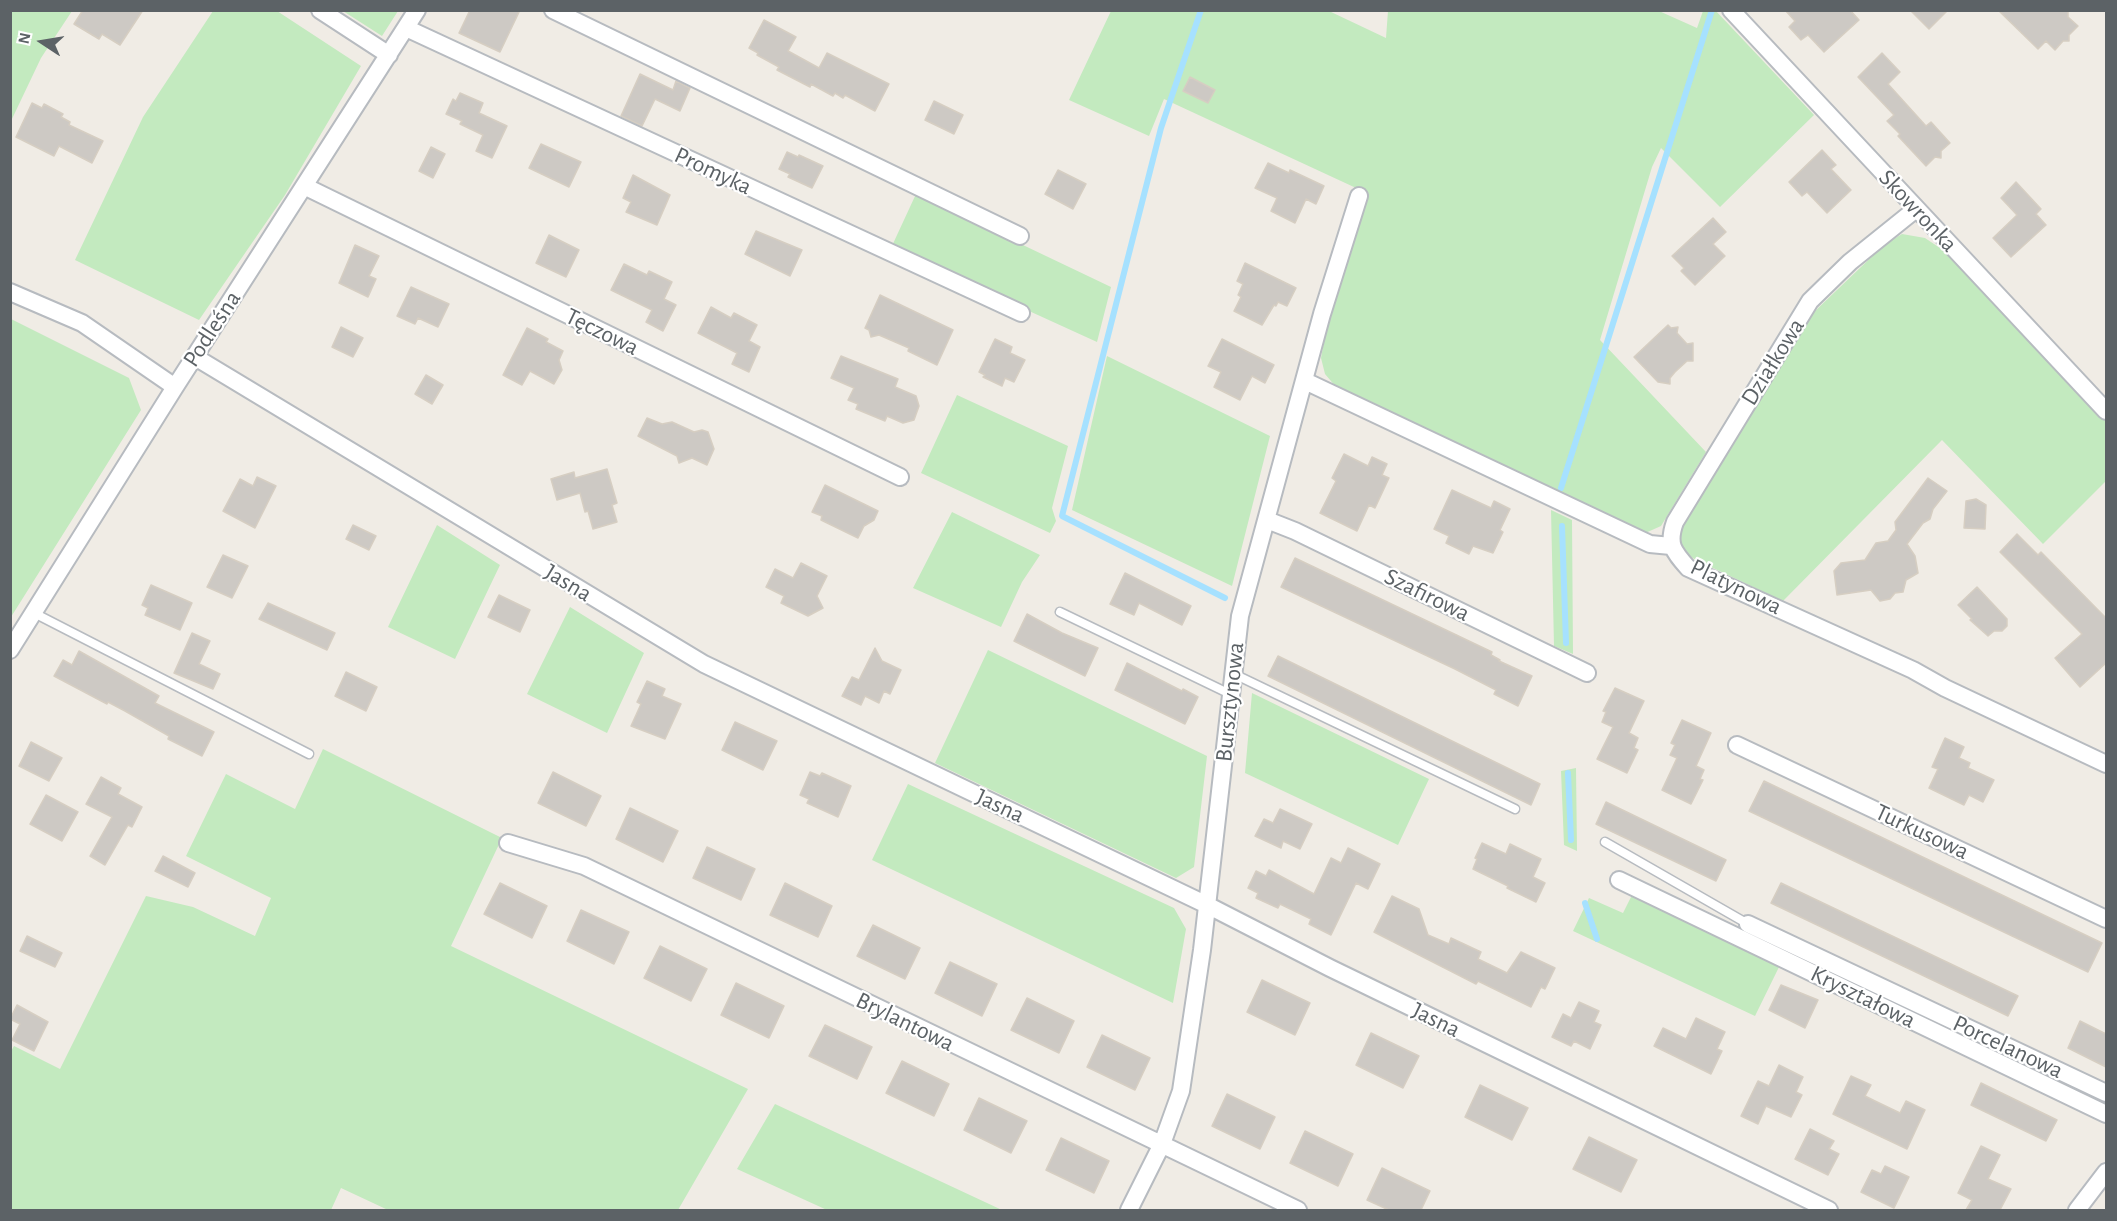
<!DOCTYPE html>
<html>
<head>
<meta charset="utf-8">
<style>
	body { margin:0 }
	#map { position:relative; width:2117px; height:1221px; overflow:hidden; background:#f0ece5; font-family:"Alegreya Sans",sans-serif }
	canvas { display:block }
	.frame { position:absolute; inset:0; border:12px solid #5c6266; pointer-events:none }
	.north { position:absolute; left:12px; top:12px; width:60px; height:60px; -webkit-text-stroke:4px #fff; paint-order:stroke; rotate:282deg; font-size:16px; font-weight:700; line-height:24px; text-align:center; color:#5c6266 }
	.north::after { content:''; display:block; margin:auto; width:21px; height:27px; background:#5c6266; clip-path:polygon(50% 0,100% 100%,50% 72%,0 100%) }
</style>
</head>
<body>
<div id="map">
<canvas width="2117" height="1221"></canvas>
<div class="frame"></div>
<div class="north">N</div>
</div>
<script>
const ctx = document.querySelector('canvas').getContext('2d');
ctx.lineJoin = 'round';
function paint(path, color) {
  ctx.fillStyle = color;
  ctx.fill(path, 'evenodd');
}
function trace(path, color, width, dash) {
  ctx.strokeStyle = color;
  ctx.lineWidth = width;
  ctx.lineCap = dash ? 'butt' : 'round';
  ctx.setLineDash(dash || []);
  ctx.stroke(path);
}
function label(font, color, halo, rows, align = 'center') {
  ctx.font = font + ' "Alegreya Sans",sans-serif';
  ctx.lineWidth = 4.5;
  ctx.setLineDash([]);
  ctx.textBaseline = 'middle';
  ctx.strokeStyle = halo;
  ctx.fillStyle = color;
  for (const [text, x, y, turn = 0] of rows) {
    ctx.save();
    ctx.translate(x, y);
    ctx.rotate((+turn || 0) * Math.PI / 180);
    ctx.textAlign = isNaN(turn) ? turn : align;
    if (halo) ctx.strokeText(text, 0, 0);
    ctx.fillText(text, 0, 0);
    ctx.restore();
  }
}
paint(new Path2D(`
	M11 10 72 11 41 58 11 121Z
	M1715 10 1814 115 1720 207 1661 148 1652 167 1600 340 1706 452 1661 526 1643 534 1336 387 1325 374 1321 358 1327 325 1369 194 1164 99 1149 136 1069 100 1111 11H1329L1386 38 1388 11H1659L1697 28 1703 11Z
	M213 11H277L361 66 285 195 199 320 75 260 143 117Z
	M343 11H398L382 36Z
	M916 194 1111 287 1097 342 891 248Z
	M1902 234 1925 238 1946 252 2017 323 2106 419V481L2043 544 1942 440 1783 601 1696 560C1678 549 1677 540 1680 520L1814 312 1884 245Z
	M11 319 129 378 141 410 11 617Z
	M1107 356 1270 436 1232 586 1072 510Z
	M957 395 1068 446 1052 508 1056 521 1050 533 921 473Z
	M1551 510 1572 520 1573 654 1554 646Z
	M952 512 1040 555 1022 582 1001 627 913 588Z
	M437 525 500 565 455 659 388 627Z
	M570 607 644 653 607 733 527 694Z
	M988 650 1207 756 1194 867 1176 878 935 763Z
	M1252 693 1429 779 1398 845 1245 773Z
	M323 749 502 838 451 946 748 1089 678 1210H388L341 1188 331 1210H11L10 1053 14 1046 60 1069 146 896 193 907 255 936 271 898 186 856 226 774 295 809Z
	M1576 768 1577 851 1564 845 1561 771Z
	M908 784 1174 908 1186 929 1173 1003 872 860Z
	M1632 895 1779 967 1755 1016 1573 931 1589 898 1623 913Z
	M775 1104 1002 1210H827L737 1169Z`), '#c3eabf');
trace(new Path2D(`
	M1201 10 1161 128 1062 516 1225 598
	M1561 488 1712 10
	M1562 526 1566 643
	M1568 773 1571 840
	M1585 903 1597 939`), '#a6e1ff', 6);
const building = new Path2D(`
	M83 10H143L120 45 102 34 99 39 74 24Z
	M470 10H520L500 52 459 33Z
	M1785 10H1850L1859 20 1824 52 1808 35 1801 40 1789 27 1795 21Z
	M1910 10H1948L1929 29Z
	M1998 10H2068V17L2078 26 2069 35V41H2063L2055 50 2046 41 2038 49Z
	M764 20 796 37 788 51 819 68 827 53 889 84 875 111 845 95 843 98 835 93 833 96 811 84 810 87 777 70 779 67 757 55 758 53 749 48Z
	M1882 53 1900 72 1888 84 1926 126 1931 122 1950 143 1941 151V158L1935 157 1926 166 1898 136 1900 134 1887 121 1894 115 1858 77Z
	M640 74 673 90 676 81 690 88 680 111 655 99 642 126 621 116Z
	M1190 77 1215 90 1208 103 1183 91Z
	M460 93 483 103 479 113 507 126 492 158 476 151 483 135 460 124 462 121 446 114 453 99 456 101Z
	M934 101 963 115 954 134 925 120Z
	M32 103 42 108 44 104 63 114 61 117 70 122 69 125 103 141 92 163 59 146 54 156 16 137Z
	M541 144 581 162 569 187 529 168Z
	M431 147 445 154 433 178 419 171Z
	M1822 150 1836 165 1831 169 1851 190 1827 213 1807 192 1802 196 1789 182Z
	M787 152 798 157 799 155 823 166 812 188 788 177 790 174 779 169Z
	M1268 163 1289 173 1290 170 1324 186 1316 204 1306 199 1295 223 1271 211 1277 198 1255 188Z
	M1058 170 1086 184 1073 209 1045 194Z
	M633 175 670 195 657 225 626 212 631 202 623 198Z
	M2016 182 2041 209 2036 214 2046 225 2011 257 1993 238 2017 215 2001 198Z
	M1713 218 1726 232 1713 244 1725 256 1695 285 1681 271 1684 268 1672 256Z
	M756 231 802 250 790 276 745 254Z
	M549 235 579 250 566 277 536 263Z
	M355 245 379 256 369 276 376 279 368 297 339 283Z
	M1245 263 1296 288 1287 306 1278 302 1276 306 1274 305 1262 325 1234 311 1241 297 1238 295 1243 284 1237 281Z
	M624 264 647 275 649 271 672 282 664 299 676 305 663 331 646 322 652 310 611 290Z
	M411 287 449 304 438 327 418 318 415 324 397 316Z
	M880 295 953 330 937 365 908 351 909 348 879 335 871 337 869 330 865 328Z
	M711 307 731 318 734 313 757 325 749 341 760 347 749 372 732 364 737 353 698 333Z
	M1668 325 1671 328 1678 327 1677 333 1687 344 1693 343V361H1687L1675 372 1670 378V384L1658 382 1634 357Z
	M341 327 363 338 353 357 332 347Z
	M527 328 548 339 546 342 563 351 559 360 562 370 554 384 530 371 522 385 503 375Z
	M995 339 1012 347 1010 353 1025 360 1014 382 1005 378 1002 386 983 377 985 375 979 372Z
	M1222 339 1274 365 1265 383 1252 376 1240 400 1214 387 1221 372 1208 366Z
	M841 356 898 379 895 387 916 396 919 406 914 420 903 423 887 416 885 421 856 409 858 404 848 400 854 388 831 378Z
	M426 375 443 385 432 404 415 394Z
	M647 418 662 424 672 422 694 432 702 430 708 432 714 449 707 465 692 458 679 463 677 456 638 436Z
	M1344 454 1368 466 1372 457 1387 464 1382 475 1389 478 1375 508 1369 505 1357 531 1320 513 1336 481 1332 478Z
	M607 469 617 503 612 505 617 522 593 529 588 511 585 512 580 493 557 500 551 479 574 472 575 478Z
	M257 477 276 486 255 528 223 511 240 479 253 486Z
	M1928 478 1947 491 1933 509 1930 519 1923 523 1907 544 1915 556 1918 573 1906 580 1903 592 1895 593 1890 599 1880 601 1871 590 1837 595 1834 571 1841 563 1865 560 1876 543 1888 541 1896 530 1895 522Z
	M825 485 878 511 874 520 864 526 858 538 821 520 822 516 812 512Z
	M1452 490 1491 508 1494 501 1510 509 1500 530 1503 532 1493 553 1473 546 1469 554 1446 543 1449 536 1434 529Z
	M1976 499 1986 505 1985 529 1964 528 1966 501Z
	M353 525 376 536 369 550 346 539Z
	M2017 534 2038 555 2041 552 2106 618V663L2080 687 2055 658 2082 634 2000 552Z
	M223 555 248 566 232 598 207 587Z
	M1295 558 1492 652 1491 655 1500 660 1499 661 1532 676 1518 706 1494 694 1496 690 1455 669 1281 587Z
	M801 563 827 576 817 596 823 608 808 616 781 603 784 596 766 587 775 569 793 578Z
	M1125 573 1191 606 1182 625 1139 603 1134 615 1110 604Z
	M151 585 192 603 180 630 145 615 148 608 142 605Z
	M1977 587 2007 619V626L2002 631H1994L1988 636 1970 620 1972 619 1958 605Z
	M499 595 530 610 520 632 488 617Z
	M268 603 335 633 327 650 259 619Z
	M1027 614 1062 633 1098 648 1085 676 1014 641Z
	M192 633 210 641 199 664 220 674 213 689 174 673Z
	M875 648 882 661 901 670 890 694 884 691 879 703 865 696 861 705 842 696 852 677 859 680Z
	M79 651 159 696 155 703 214 732 202 756 168 739 169 736 125 711 108 702 107 704 54 676 63 660 72 665Z
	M1278 656 1540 784 1531 805 1268 676Z
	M1127 663 1182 691 1183 689 1198 697 1185 724 1115 690Z
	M346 672 377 687 366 711 335 696Z
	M647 681 665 689 662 696 681 704 665 739 631 726 641 704 637 702Z
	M1615 688 1644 701 1629 733 1638 738 1634 748 1638 750 1627 773 1597 759 1613 727 1602 722 1606 712 1603 711Z
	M1682 720 1711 733 1696 766 1704 770 1700 779 1703 780 1691 804 1662 790 1677 758 1670 755 1675 745 1671 743Z
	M735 722 777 741 763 770 722 750Z
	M1945 738 1964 747 1959 758 1970 763 1968 768 1994 780 1983 802 1969 795 1964 805 1929 788 1938 769 1932 767Z
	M31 742 62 758 49 781 19 766Z
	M553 772 601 796 586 826 538 803Z
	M810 772 820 776 822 773 851 786 838 817 807 803 809 799 800 795Z
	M101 777 121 788 118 794 142 807 132 827 128 825 105 865 90 856 112 817 86 804Z
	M1764 781 2102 943 2088 972 1749 811Z
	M46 795 78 812 62 841 30 824Z
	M1606 802 1726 860 1716 881 1596 824Z
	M630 808 678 831 663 862 616 839Z
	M1280 809 1312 824 1300 849 1283 841 1281 848 1255 836 1264 819 1273 823Z
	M1482 843 1506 854 1510 844 1541 859 1533 877 1545 883 1536 902 1507 888 1508 886 1473 869 1477 859 1475 858Z
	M707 847 755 869 741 900 693 878Z
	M1348 848 1380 864 1368 889 1356 883 1331 935 1309 924 1311 919 1280 904 1278 908 1256 898 1258 893 1248 888 1256 871 1266 876 1269 870 1314 894 1331 858 1341 863Z
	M163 856 195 873 188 887 155 871Z
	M500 883 547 906 532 938 484 914Z
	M785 883 832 906 818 937 770 915Z
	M1781 883 2018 996 2008 1016 1771 903Z
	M1392 896 1419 909 1428 935 1449 944 1451 938 1481 952 1478 959 1507 973 1521 952 1555 968 1545 989 1541 987 1531 1007 1478 981 1476 984 1374 932Z
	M581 910 629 932 614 964 567 941Z
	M873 925 920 948 905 979 857 956Z
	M27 936 62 953 55 967 20 951Z
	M660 946 707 969 691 1001 644 978Z
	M950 962 997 984 982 1016 935 993Z
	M1262 980 1310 1003 1295 1035 1247 1012Z
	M736 983 784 1006 769 1038 721 1015Z
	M1781 985 1818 1000 1805 1028 1769 1010Z
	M1027 998 1074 1021 1059 1053 1011 1030Z
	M1579 1002 1599 1011 1594 1022 1601 1025 1590 1049 1574 1041 1571 1046 1552 1037 1563 1014 1571 1018Z
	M17 1005 48 1022 34 1051 12 1040 20 1024 10 1019Z
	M1696 1018 1725 1032 1717 1049 1722 1051 1711 1074 1654 1046 1663 1028 1686 1039Z
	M2080 1021 2106 1034V1067L2068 1048Z
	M825 1025 872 1047 857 1079 809 1056Z
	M1371 1033 1419 1056 1403 1088 1356 1065Z
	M1102 1035 1150 1058 1135 1090 1087 1067Z
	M902 1061 949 1084 934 1116 886 1093Z
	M1779 1065 1803 1077 1796 1092 1802 1095 1791 1117 1766 1106 1758 1124 1741 1116 1758 1081 1769 1086Z
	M1851 1076 1871 1085 1865 1096 1875 1101 1900 1113 1906 1101 1925 1110 1907 1149 1833 1114Z
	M1981 1083 2057 1120 2046 1141 1971 1105Z
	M1480 1085 1528 1108 1512 1140 1465 1117Z
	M1227 1094 1275 1117 1260 1149 1212 1126Z
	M979 1098 1027 1121 1011 1153 964 1130Z
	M1810 1129 1834 1141 1829 1149 1839 1154 1828 1175 1795 1159Z
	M1305 1131 1353 1154 1338 1186 1290 1163Z
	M1589 1137 1637 1160 1621 1192 1573 1169Z
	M1061 1138 1109 1161 1094 1193 1046 1170Z
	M1981 1146 2000 1155 1988 1179 2011 1189 2000 1210H1966L1972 1200 1958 1193Z
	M1885 1166 1909 1177 1894 1208 1861 1192 1872 1170 1881 1174Z
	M1382 1168 1430 1191 1421 1210H1389L1367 1200Z`);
paint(building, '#cdc9c4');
trace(building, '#d6cec2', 1.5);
const service = new Path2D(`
	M1060 612 1230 694
	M34 613 309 754
	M1234 674 1515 809
	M1605 842 1748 924`);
const minor = new Path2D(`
	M320 10 389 55
	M553 10 1020 236
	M1731 10 2106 411
	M406 28 1021 313
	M304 186 900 477
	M1916 209 1850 262 1810 301 1675 522C1667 544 1673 551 1688 568L1913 670 1945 688 2106 764
	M10 292 82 323 175 387
	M195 357 704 664 1207 905 1330 968 1829 1210
	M1305 381 1650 544 1671 546
	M1267 520 1295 531 1587 673
	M10 650 175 387 417 10
	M1737 745 2106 919
	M508 843 584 866 1298 1210
	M1619 880 2106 1114
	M1748 924 2106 1093
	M1129 1210 1162 1144 1181 1091 1202 950 1240 616 1322 314 1359 196
	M2077 1210 2106 1172`);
trace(service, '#b7bbc0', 11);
trace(minor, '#b7bbc0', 20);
trace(service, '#fff', 8);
trace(minor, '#fff', 16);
label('24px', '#5c6266', '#fff', [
	["Promyka",713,171,25],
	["Skowronka",1918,211,47],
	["Podleśna",212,329,-57],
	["Tęczowa",602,332,26],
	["Działkowa",1773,362,-58],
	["Jasna",568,583,31],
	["Platynowa",1736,587,26],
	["Szafirowa",1427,595,26],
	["Bursztynowa",1230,702,-84],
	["Jasna",1000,806,25],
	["Turkusowa",1922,832,25],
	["Kryształowa",1863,997,26],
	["Jasna",1436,1020,26],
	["Brylantowa",905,1022,26],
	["Porcelanowa",2008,1047,25]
]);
</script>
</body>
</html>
